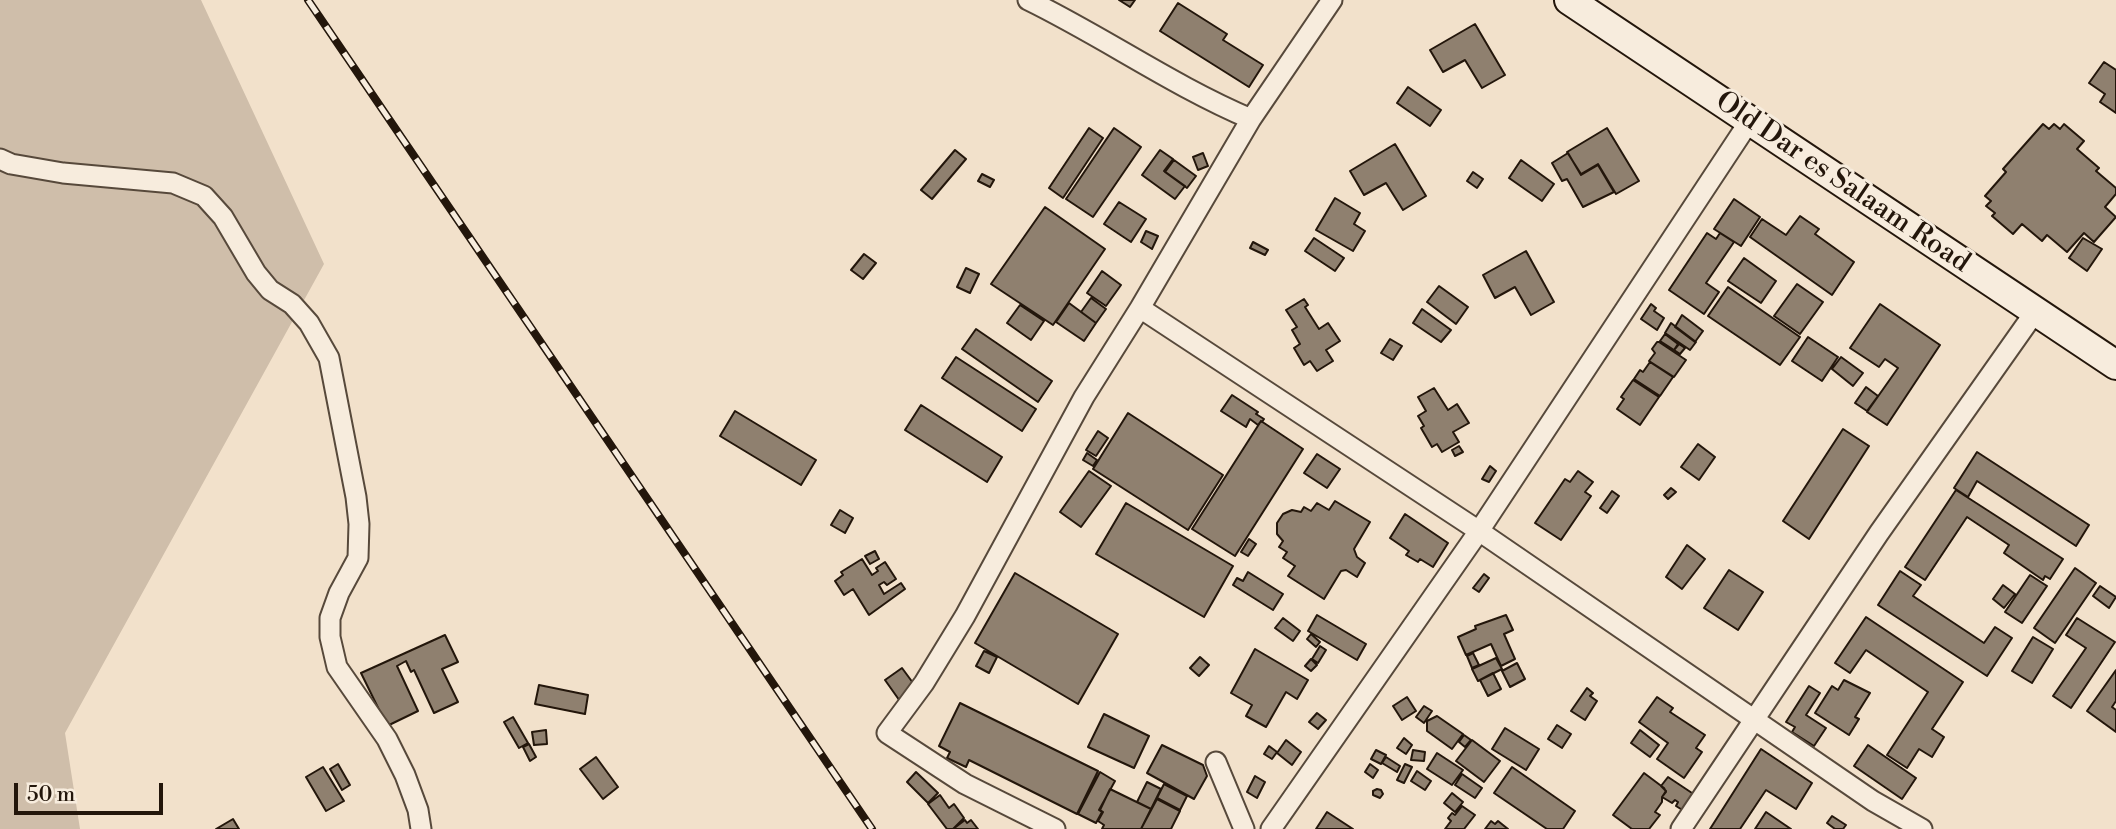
<!DOCTYPE html>
<html>
<head>
<meta charset="utf-8">
<style>
	body { margin:0 }
	#map { position:relative; width:2116px; height:829px; overflow:hidden; background:#f2e1cb; font-family:"Libre Bodoni",serif }
	canvas { display:block }
	.scale { position:absolute; left:14px; top:783px; width:149px; height:32px; box-sizing:border-box; border:4px solid #23160b; border-top:0; padding-left:9px; font-size:21px; line-height:24px; white-space:nowrap; color:#23160b; -webkit-text-stroke:5px #f7ecdd; paint-order:stroke }
</style>
</head>
<body>
<div id="map">
<canvas width="2116" height="829"></canvas>
<div class="scale">50 m</div>
</div>
<script>
const ctx = document.querySelector('canvas').getContext('2d');
ctx.lineJoin = 'round';
function paint(path, color) {
  ctx.fillStyle = color;
  ctx.fill(path, 'evenodd');
}
function trace(path, color, width, dash) {
  ctx.strokeStyle = color;
  ctx.lineWidth = width;
  ctx.lineCap = dash ? 'butt' : 'round';
  ctx.setLineDash(dash || []);
  ctx.stroke(path);
}
function label(font, color, halo, rows, align = 'center') {
  ctx.font = font + ' "Libre Bodoni",serif';
  ctx.lineWidth = 6;
  ctx.setLineDash([]);
  ctx.textBaseline = 'middle';
  ctx.strokeStyle = halo;
  ctx.fillStyle = color;
  for (const [text, x, y, turn = 0] of rows) {
    ctx.save();
    ctx.translate(x, y);
    ctx.rotate((+turn || 0) * Math.PI / 180);
    ctx.textAlign = isNaN(turn) ? turn : align;
    if (halo) ctx.strokeText(text, 0, 0);
    ctx.fillText(text, 0, 0);
    ctx.restore();
  }
}
paint(new Path2D(`
	M0 0H201L324 264 65 733 80 829H0Z`), '#cfbeaa');
const building = new Path2D(`
	M1119 0H1135L1130 7Z
	M1178 3 1227 34 1223 40 1263 65 1249 87 1160 31Z
	M1475 24 1505 75 1482 88 1465 60 1443 72 1430 50Z
	M2104 62 2116 70V113L2100 102 2105 94 2089 83Z
	M1408 87 1441 110 1430 126 1397 103Z
	M2043 124 2049 129 2054 124 2060 129 2064 124 2084 141 2077 149 2099 168 2096 171 2116 188V194L2105 207 2116 217 2094 242 2084 233 2067 252 2047 235 2042 241 2022 224 2013 234 1992 216 1995 213 1986 206 1991 201 1985 196 2006 172 2003 169Z
	M1089 128 1103 138 1063 198 1049 188Z
	M1114 128 1141 147 1093 217 1066 199Z
	M1607 128 1639 181 1616 194 1598 164 1581 174 1567 152Z
	M1395 144 1426 196 1403 210 1386 183 1364 195 1350 171Z
	M955 150 966 159 932 199 921 190Z
	M1160 150 1173 159 1164 171 1185 186 1175 199 1142 175Z
	M1203 153 1208 166 1198 170 1193 157Z
	M1568 153 1581 175 1598 165 1614 192 1583 207 1567 179 1562 181 1552 163Z
	M1174 160 1196 176 1187 188 1165 172Z
	M1521 160 1554 184 1542 201 1509 178Z
	M1473 172 1483 179 1477 188 1467 181Z
	M982 174 994 180 990 187 978 181Z
	M1335 198 1360 213 1354 224 1365 231 1353 251 1316 230Z
	M1734 199 1760 217 1741 246 1714 229Z
	M1119 202 1146 219 1131 242 1104 224Z
	M1045 207 1105 249 1053 325 991 284Z
	M1800 216 1819 229 1815 234 1854 262 1832 295 1750 237 1762 219 1786 235Z
	M1146 231 1158 236 1152 249 1141 242Z
	M1707 233 1716 239 1720 233 1734 242 1706 283 1719 292 1704 314 1669 290Z
	M1314 238 1344 258 1335 271 1305 251Z
	M2083 238 2102 249 2087 271 2069 258Z
	M1253 242 1268 250 1265 255 1250 248Z
	M1526 251 1554 302 1531 315 1515 287 1495 298 1483 275Z
	M864 254 876 263 863 279 851 270Z
	M1744 258 1776 281 1761 303 1728 281Z
	M966 268 979 274 970 293 957 287Z
	M1102 271 1121 285 1106 306 1087 293Z
	M1797 284 1823 302 1800 334 1774 316Z
	M1439 286 1468 307 1456 324 1427 302Z
	M1728 287 1800 337 1780 365 1708 316Z
	M1091 298 1106 309 1096 323 1081 312Z
	M1304 299 1308 305 1305 307 1319 329 1328 323 1340 341 1326 350 1333 361 1317 371 1310 361 1304 365 1294 348 1300 344 1292 330 1297 327 1286 310Z
	M1069 303 1096 323 1084 341 1056 322Z
	M1651 304 1656 308 1654 311 1664 318 1657 330 1641 319Z
	M1880 304 1940 345 1887 425 1867 412 1898 368 1885 359 1879 367 1850 348Z
	M1020 305 1044 321 1031 340 1007 323Z
	M1422 309 1451 330 1441 342 1413 323Z
	M1682 315 1703 331 1695 342 1675 327Z
	M1671 323 1696 342 1690 350 1665 333Z
	M976 329 1052 381 1038 402 962 349Z
	M1665 334 1678 344 1674 350 1660 341Z
	M1808 337 1838 357 1822 381 1792 361Z
	M1390 339 1402 346 1393 360 1381 353Z
	M1657 342H1659L1686 360 1674 377 1649 361 1655 353 1652 349Z
	M1679 344 1685 348 1680 354 1674 350Z
	M956 357 1036 409 1022 431 942 378Z
	M1841 357 1863 373 1853 386 1832 369Z
	M1650 362 1673 377 1660 396 1634 379 1640 370 1643 372Z
	M1633 380 1659 397 1640 425 1617 409 1624 399 1621 397Z
	M1866 387 1878 396 1867 411 1855 403Z
	M1434 388 1448 410 1457 404 1469 423 1453 432 1459 442 1442 452 1437 444 1432 447 1421 428 1424 426 1418 416 1426 411 1418 397Z
	M1232 395 1258 412 1256 414 1264 419 1262 422 1261 421 1258 425 1250 419 1246 427 1221 411Z
	M921 405 1002 457 987 482 905 430Z
	M735 411 816 460 801 485 720 436Z
	M1128 413 1223 475 1188 530 1093 469Z
	M1261 421 1303 449 1235 556 1192 529Z
	M1843 429 1869 446 1809 539 1783 521Z
	M1098 431 1108 438 1096 456 1086 450Z
	M1698 444 1715 457 1699 480 1681 467Z
	M1459 446 1463 452 1455 456 1452 450Z
	M1977 452 2089 525 2076 546 1977 481 1968 497 1954 488Z
	M1087 453 1097 460 1093 466 1083 460Z
	M1317 454 1340 469 1327 488 1304 473Z
	M1490 466 1496 471 1489 482 1482 479Z
	M1089 471 1111 486 1081 527 1060 512Z
	M1578 471 1593 482 1585 492 1591 496 1561 540 1535 523 1565 479 1570 482Z
	M1671 488 1676 492 1668 499 1664 495Z
	M1956 490 2063 559 2050 579 2045 576 2043 580 2004 553 2009 545 1967 517 1925 580 1905 567Z
	M1612 491 1619 496 1607 513 1600 508Z
	M1335 501 1370 522 1354 549 1357 557 1365 563 1357 577 1346 570 1341 571 1324 599 1288 576 1295 566 1283 558 1287 552 1279 547 1283 541 1277 534V523L1283 514 1292 510 1301 512 1304 507 1311 511 1317 503 1329 510Z
	M1126 503 1233 566 1204 617 1096 554Z
	M840 510 853 518 845 533 831 525Z
	M1405 514 1448 543 1433 567 1420 559 1418 562 1406 555 1409 551 1390 538Z
	M1249 539 1256 544 1248 556 1241 552Z
	M1687 545 1705 559 1682 589 1666 577Z
	M875 551 879 559 870 564 865 556Z
	M862 559 872 575 878 571 876 568 885 562 896 579 887 585 884 582 879 585 884 594 901 583 905 589 869 615 853 589 844 595 835 581 843 575 841 572Z
	M2075 568 2096 583 2055 643 2034 628Z
	M1729 570 1763 592 1738 630 1704 608Z
	M1900 571 1921 585 1913 596 1984 643 1995 627 2012 638 1987 676 1878 605Z
	M1248 572 1283 594 1273 610 1233 585 1237 578 1243 581Z
	M1015 573 1118 634 1078 704 975 643Z
	M1484 574 1489 578 1479 592 1473 588Z
	M2030 575 2047 586 2022 623 2005 612Z
	M2003 585 2015 594 2004 608 1993 599Z
	M2100 586 2116 597 2109 608 2093 596Z
	M1317 615 1366 644 1357 660 1308 631Z
	M1506 615 1513 630 1504 634 1515 659 1501 666 1491 644 1466 655 1458 637 1476 629 1475 626Z
	M1866 617 1963 682 1932 729 1944 737 1932 757 1919 749 1907 768 1887 755 1928 692 1866 650 1850 673 1835 663Z
	M1283 618 1300 631 1293 641 1275 628Z
	M2077 618 2115 642 2071 708 2053 696 2086 648 2066 635Z
	M1311 634 1320 642 1316 647 1307 639Z
	M445 635 458 662 442 669 458 702 434 713 414 670 411 672 406 661 397 666 418 711 387 726 361 673Z
	M2033 637 2053 649 2032 683 2012 671Z
	M1320 646 1326 650 1318 663 1312 659Z
	M1255 649 1308 680 1297 699 1286 692 1266 727 1246 716 1252 705 1231 693Z
	M984 651 997 657 989 673 976 666Z
	M1473 653 1479 665 1472 668 1467 656Z
	M1200 657 1209 665 1199 676 1190 668Z
	M1496 658 1502 669 1478 681 1472 669Z
	M1311 659 1317 665 1311 671 1305 666Z
	M1517 663 1525 679 1510 687 1502 671Z
	M902 668 916 687 902 704 885 680Z
	M2116 670V701L2112 707 2116 710V732L2087 711Z
	M1493 673 1501 689 1488 696 1480 680Z
	M1844 680 1870 693 1855 717 1859 719 1849 735 1815 713 1832 686 1838 690Z
	M539 685 588 695 585 714 535 704Z
	M1809 686 1820 693 1806 715 1826 728 1814 746 1792 732 1795 727 1786 722Z
	M1587 688 1593 693 1590 696 1597 701 1585 720 1571 711Z
	M1407 697 1416 711 1402 720 1393 706Z
	M1657 697 1673 708 1670 712 1705 735 1696 748 1702 752 1684 778 1657 759 1668 743 1639 722Z
	M960 703 1098 771 1077 814 969 760 966 767 947 758 950 752 939 746Z
	M1424 706 1432 711 1424 723 1416 717Z
	M1317 713 1326 720 1318 729 1309 722Z
	M1104 714 1149 736 1134 768 1088 747Z
	M1437 716 1463 734 1452 749 1427 731V721Z
	M513 717 528 743 519 748 504 722Z
	M1557 725 1571 734 1562 748 1548 739Z
	M1505 728 1539 749 1526 770 1492 749Z
	M546 730 547 744 534 745 532 732Z
	M1640 730 1659 745 1650 757 1631 743Z
	M1464 735 1471 740 1465 747 1459 742Z
	M1404 738 1412 745 1406 754 1397 748Z
	M1286 740 1301 752 1292 765 1277 753Z
	M1472 740 1500 761 1484 782 1456 761Z
	M529 744 536 757 530 761 523 747Z
	M1162 745 1203 765 1207 776 1194 799 1147 773Z
	M1868 745 1916 778 1902 799 1854 766Z
	M1269 746 1277 752 1272 759 1264 754Z
	M1761 749 1812 783 1796 809 1766 790 1740 829H1710Z
	M1376 750 1386 755 1381 764 1371 759Z
	M1413 750 1425 752 1424 761 1411 760Z
	M1437 753 1463 770 1452 785 1427 769Z
	M596 757 618 787 603 799 580 769Z
	M1386 757 1400 766 1397 772 1382 763Z
	M338 764 350 785 342 790 330 769Z
	M1370 764 1378 770 1373 778 1365 772Z
	M1405 764 1412 767 1404 783 1397 780Z
	M323 767 344 801 326 811 306 777Z
	M1512 767 1575 811 1563 829H1547L1494 793Z
	M1417 771 1431 781 1425 790 1411 781Z
	M916 772 938 793 928 803 907 782Z
	M1100 772 1115 781 1099 810 1102 812 1096 823 1078 814Z
	M1644 773 1664 788 1666 792 1662 797V802L1655 812 1660 815 1649 829H1632L1613 815Z
	M1462 774 1482 788 1475 798 1455 785Z
	M1255 776 1265 782 1257 798 1247 792Z
	M1668 777 1695 795 1684 811 1676 806 1678 802 1675 800 1672 803 1662 797 1666 791 1661 786Z
	M1147 782 1161 789 1151 809 1137 802Z
	M1164 784 1187 796 1180 810 1157 798Z
	M1110 789 1151 809 1141 829H1102L1104 825 1098 821 1103 812 1100 810Z
	M1377 789 1381 790 1383 794 1380 798 1373 795V791Z
	M1452 793 1463 802 1455 812 1444 803Z
	M940 795 949 808 954 804 964 818 953 829H947L928 804Z
	M1157 799 1180 811 1171 829H1141Z
	M1462 806 1475 815 1464 829H1445L1451 821 1448 818 1452 813 1455 815Z
	M1327 812 1353 829H1316Z
	M1766 812 1791 829H1755Z
	M1832 816 1846 825 1843 829H1835L1827 823Z
	M233 819 239 829H216Z
	M965 820 967 823 971 820 978 829H953Z
	M1491 821 1495 824 1498 821 1508 829H1485Z`);
paint(building, '#8f806f');
trace(building, '#23160b', 2);
const minor = new Path2D(`
	M1028 0C1104 37 1173 86 1251 119
	M0 159 11 164 63 173 173 183 204 196 223 217 256 273 270 290 292 304 309 323 329 358 356 497 359 524 358 558 339 593 330 618V637L337 667 387 739 405 775 418 810 421 829
	M1140 308 1479 531 1873 801 1922 829
	M1216 762 1244 829
	M1055 829 965 784 887 733 924 683 965 616 1084 397 1140 308 1251 119 1332 0
	M1271 829 1479 531 1749 122
	M1681 829 1879 533 2035 312`);
const secondary = new Path2D(`
	M1569 0 2116 365`);
trace(minor, '#57493b', 23);
trace(secondary, '#23160b', 32);
trace(minor, '#f7ecdd', 19);
trace(secondary, '#f7ecdd', 28);
const rail = new Path2D(`
	M308 0 872 829`);
trace(rail, '#23160b', 8);
trace(rail, '#f7ecdd', 5, [16]);
label('28px', '#23160b', '#f7ecdd', [
	["Old Dar es Salaam Road",1842,183,34]
]);
</script>
</body>
</html>
